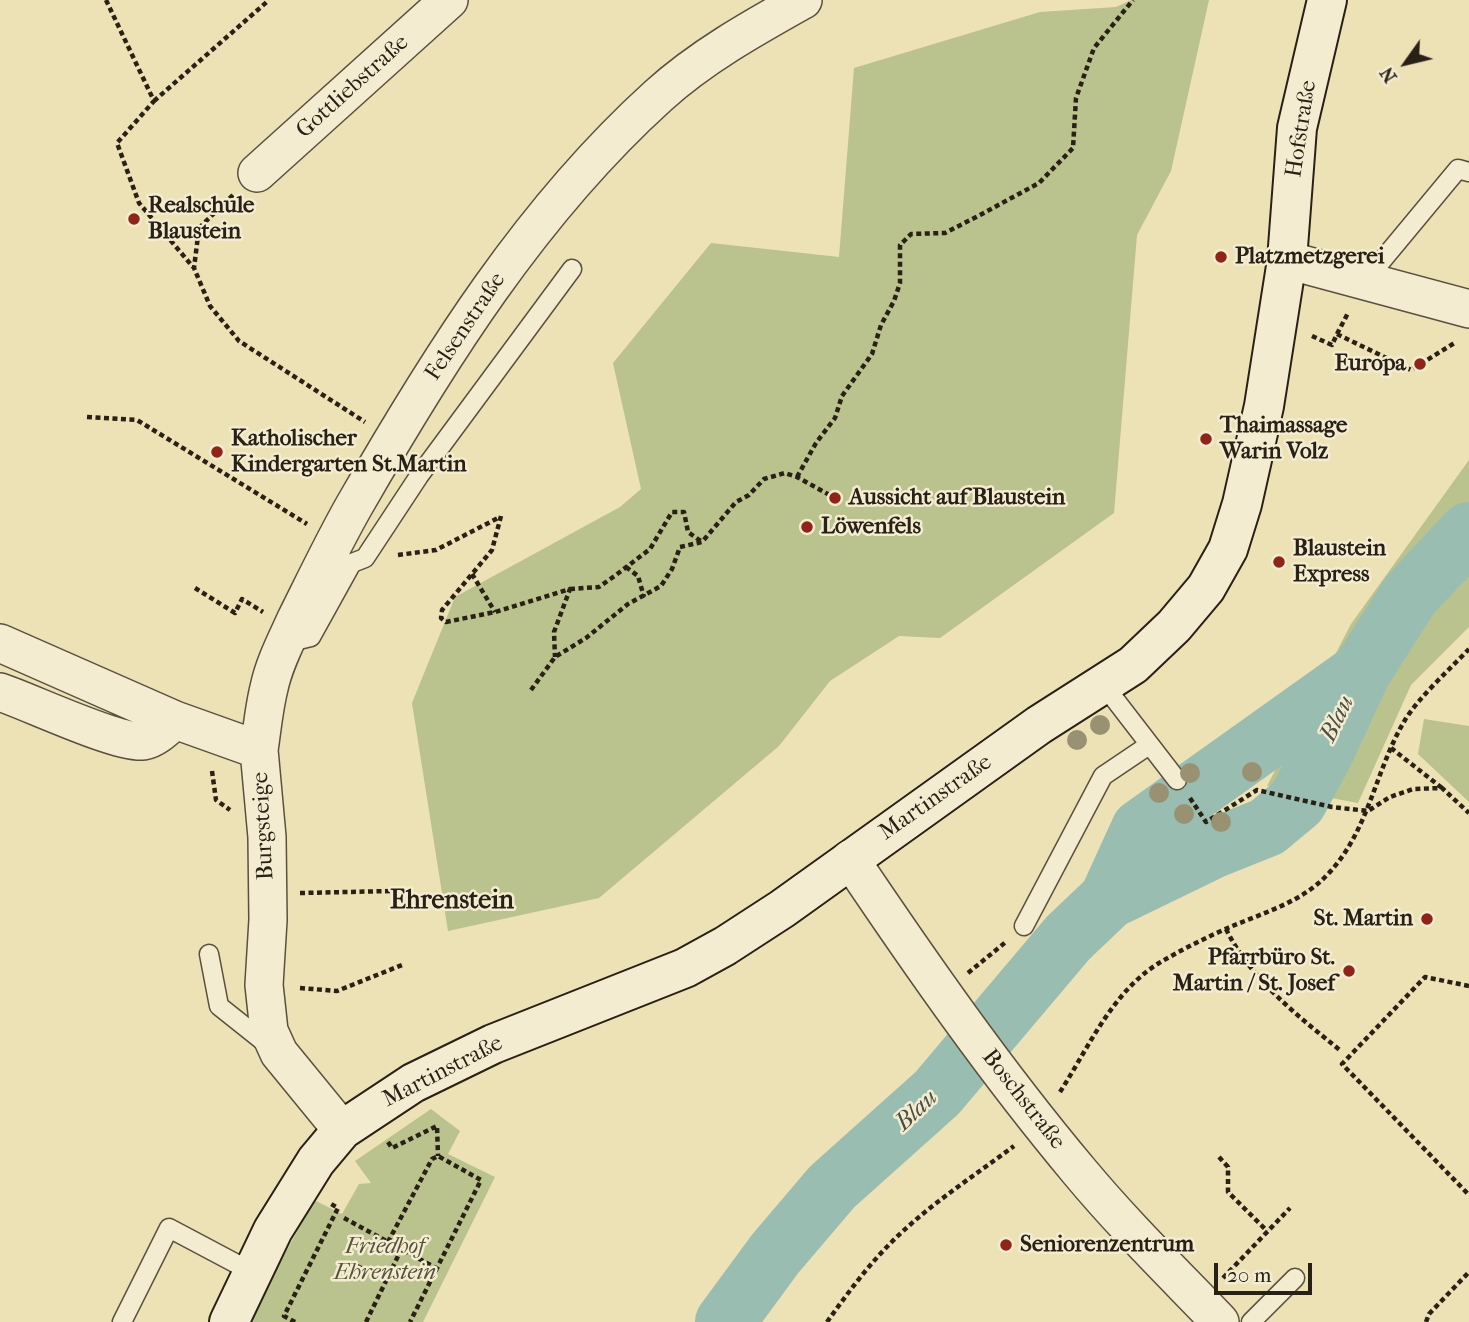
<!DOCTYPE html>
<html>
<head>
<meta charset="utf-8">
<style>
	body { margin:0 }
	#map { position:relative; width:1469px; height:1322px; overflow:hidden; background:#ede1b6; font-family:"IM FELL French Canon",serif }
	canvas { display:block }
	.north { position:absolute; left:1371px; top:28px; width:70px; height:70px; -webkit-text-stroke:5px #f3ecd0; paint-order:stroke; rotate:236deg; font-size:19px; font-weight:700; line-height:28px; text-align:center; color:#292016 }
	.north::after { content:''; display:block; margin:auto; width:24px; height:32px; background:#292016; clip-path:polygon(50% 0,100% 100%,50% 72%,0 100%) }
	.scale { position:absolute; left:1214px; top:1263px; width:98px; height:32px; box-sizing:border-box; border:4px solid #292016; border-top:0; padding-left:9px; font-size:21px; line-height:24px; white-space:nowrap; color:#292016; -webkit-text-stroke:5px #f3ecd0; paint-order:stroke }
</style>
</head>
<body>
<div id="map">
<canvas width="1469" height="1322"></canvas>
<div class="north">N</div>
<div class="scale">20 m</div>
</div>
<script>
const ctx = document.querySelector('canvas').getContext('2d');
ctx.lineJoin = 'round';
function paint(path, color) {
  ctx.fillStyle = color;
  ctx.fill(path, 'evenodd');
}
function trace(path, color, width, dash) {
  ctx.strokeStyle = color;
  ctx.lineWidth = width;
  ctx.lineCap = dash ? 'butt' : 'round';
  ctx.setLineDash(dash || []);
  ctx.stroke(path);
}
function label(font, color, halo, rows, align = 'center') {
  ctx.font = font + ' "IM FELL French Canon",serif';
  ctx.lineWidth = 5;
  ctx.setLineDash([]);
  ctx.textBaseline = 'middle';
  ctx.strokeStyle = halo;
  ctx.fillStyle = color;
  for (const [text, x, y, turn = 0] of rows) {
    ctx.save();
    ctx.translate(x, y);
    ctx.rotate((+turn || 0) * Math.PI / 180);
    ctx.textAlign = isNaN(turn) ? turn : align;
    if (halo) ctx.strokeText(text, 0, 0);
    ctx.fillText(text, 0, 0);
    ctx.restore();
  }
}
paint(new Path2D(`
	M1131 0H1209L1171 171 1137 235 1114 513 940 638 899 636 830 681 779 746 599 898 448 931 412 703 455 597 620 507 641 489 613 363 711 243 839 257 854 68 1040 12 1116 7Z
	M1469 460V627L1411 685 1358 803 1267 786 1351 624Z
	M1424 719 1469 726V802L1418 754Z
	M431 1109 460 1131 448 1154 495 1177 423 1322H248L314 1200 342 1214 359 1184 371 1183 355 1161Z`), '#bac28d');
trace(new Path2D(`
	M1109 899 1141 829 1360 673
	M725 1322 775 1254 832 1187 937 1093 1068 938 1109 899 1212 849 1267 827 1297 802 1324 752 1361 672 1410 595 1469 532`), '#9abdb2', 60);
const lane = new Path2D(`
	M1365 281 1458 169 1469 172
	M286 643 311 637 352 563 365 558 419 476 572 269
	M1103 684 1177 780
	M1024 926 1103 776 1149 745
	M209 954 219 1006 268 1045
	M122 1322 169 1228 252 1272
	M1251 1322 1295 1278`);
const street = new Path2D(`
	M257 173 449 0
	M1287 260 1469 309
	M0 643 175 720 259 750 267 837 268 920 264 985 269 1031 279 1053 342 1130
	M0 692C30 702 118 744 143 741 155 739 166 728 175 720
	M259 750C262 730 264 708 269 688 274 664 286 641 296 619 315 581 333 543 354 506 439 358 531 211 658 96 701 57 753 28 803 0
	M850 859C922 966 996 1072 1079 1171 1123 1224 1172 1272 1220 1322`);
const secondary = new Path2D(`
	M229 1322 273 1230 316 1161 342 1130 413 1083 493 1044 685 968 725 946 782 909 1039 725 1133 665 1174 626 1206 588 1228 549 1242 504 1264 406 1287 260 1297 128 1327 0`);
trace(lane, '#5a503e', 21);
trace(street, '#5a503e', 40);
trace(secondary, '#292016', 42);
trace(new Path2D(`
	M106 0 154 101 117 143 139 203 193 267
	M154 101 269 0
	M233 195 199 228 194 268 210 306 239 341 365 422
	M1337 334 1348 313
	M1312 336 1332 345 1337 334 1411 370 1456 342
	M87 417 137 420 307 524
	M797 477 816 443 835 418 842 396 872 354 881 325 894 301 900 283V245L911 234 945 233 980 215 1039 183 1073 148 1076 98 1094 48 1133 0
	M501 516 492 550 442 610 441 618 446 622 495 612 570 589 554 632 555 657
	M398 555 436 550 500 517
	M626 567 638 576 644 597
	M472 574 495 612
	M195 588 235 613 242 599 263 612
	M570 589 599 587 616 575 650 549 672 512H684L688 532 702 542
	M531 690 555 657 586 638 628 604 661 586 672 569 680 547 702 542 736 502 749 495 764 479 785 473 797 477 835 498
	M1391 748 1442 788
	M212 771 216 800 230 810
	M1190 798 1206 822 1257 790 1332 807 1368 811 1390 797 1413 789 1442 788 1469 813
	M300 893 393 891
	M1226 929C1251 980 1298 1016 1341 1051
	M968 973 1007 941
	M1469 986 1425 977 1342 1064 1469 1195
	M300 988 337 991 402 965
	M1060 1092C1089 1047 1112 992 1159 963 1181 950 1207 937 1230 927 1263 913 1302 902 1327 875 1369 832 1375 770 1405 720 1419 697 1450 669 1469 649
	M388 1142 392 1148 437 1126 438 1156
	M1219 1157 1228 1167V1192L1267 1231
	M344 1218 436 1268
	M388 1242 432 1159 438 1156 481 1180 410 1322
	M357 1266 386 1280
	M1223 1278 1290 1208
	M295 1322 284 1316 338 1208 331 1204
	M366 1322 401 1250
	M827 1322C845 1297 863 1272 884 1250 921 1210 970 1179 1014 1146
	M1426 1322 1429 1314 1469 1272`), '#292016', 4.5, [5, 3.5]);
trace(lane, '#f3ecd0', 18);
trace(street, '#f3ecd0', 37);
trace(secondary, '#f3ecd0', 38);
ctx.fillStyle = '#999272';
for (const [x, y] of [
	[1100,725],
	[1077,740],
	[1252,772],
	[1190,773],
	[1159,793],
	[1184,814],
	[1221,822]
]) {
  ctx.beginPath();
  ctx.arc(x, y, 10, 0, 2 * Math.PI);
  ctx.fill();
}
for (const [x, y, r, color] of [
	[134,219,7,"#8f2418"],
	[1221,257,7,"#8f2418"],
	[1420,364,7,"#8f2418"],
	[1206,439,7,"#8f2418"],
	[217,452,7,"#8f2418"],
	[835,498,7,"#8f2418"],
	[807,527,7,"#8f2418"],
	[1279,562,7,"#8f2418"],
	[1427,919,7,"#8f2418"],
	[1349,971,7,"#8f2418"],
	[1006,1245,7,"#8f2418"]
]) {
  const dot = new Path2D();
  dot.arc(x, y, r, 0, 2 * Math.PI);
  ctx.fillStyle = color;
  ctx.fill(dot);
  trace(dot, '#f3ecd0', 2.5);
}
label('23px', '#292016', '#f3ecd0', [
	["Gottliebstraße",353,87,-42],
	["Hofstraße",1302,129,-81],
	["Felsenstraße",466,327,-56],
	["Martinstraße",936,798,-35],
	["Burgsteige",264,826,-93],
	["Martinstraße",443,1072,-27],
	["Boschstraße",1023,1100,52]
]);
label('bold 23px', '#292016', '#f3ecd0', [
	["Realschule",148,206],
	["Blaustein",148,232],
	["Platzmetzgerei",1235,257],
	["Europa",1406,364,"right"],
	["Thaimassage",1220,426],
	["Warin Volz",1220,452],
	["Katholischer",231,439],
	["Kindergarten St.Martin",231,465],
	["Aussicht auf Blaustein",849,498],
	["Löwenfels",821,527],
	["Blaustein",1293,549],
	["Express",1293,575],
	["St. Martin",1413,919,"right"],
	["Pfarrbüro St.",1335,958,"right"],
	["Martin / St. Josef",1335,984,"right"],
	["Seniorenzentrum",1020,1245]
], 'left');
label('italic 23px', '#54513a', '#f3ecd0', [
	["Friedhof",385,1247],
	["Ehrenstein",385,1273]
]);
label('italic 24px', '#4b4f45', '#f3ecd0', [
	["Blau",1338,719,-64],
	["Blau",917,1111,-43]
]);
label('bold 26px', '#292016', '#f3ecd0', [
	["Ehrenstein",452,902]
]);
</script>
</body>
</html>
